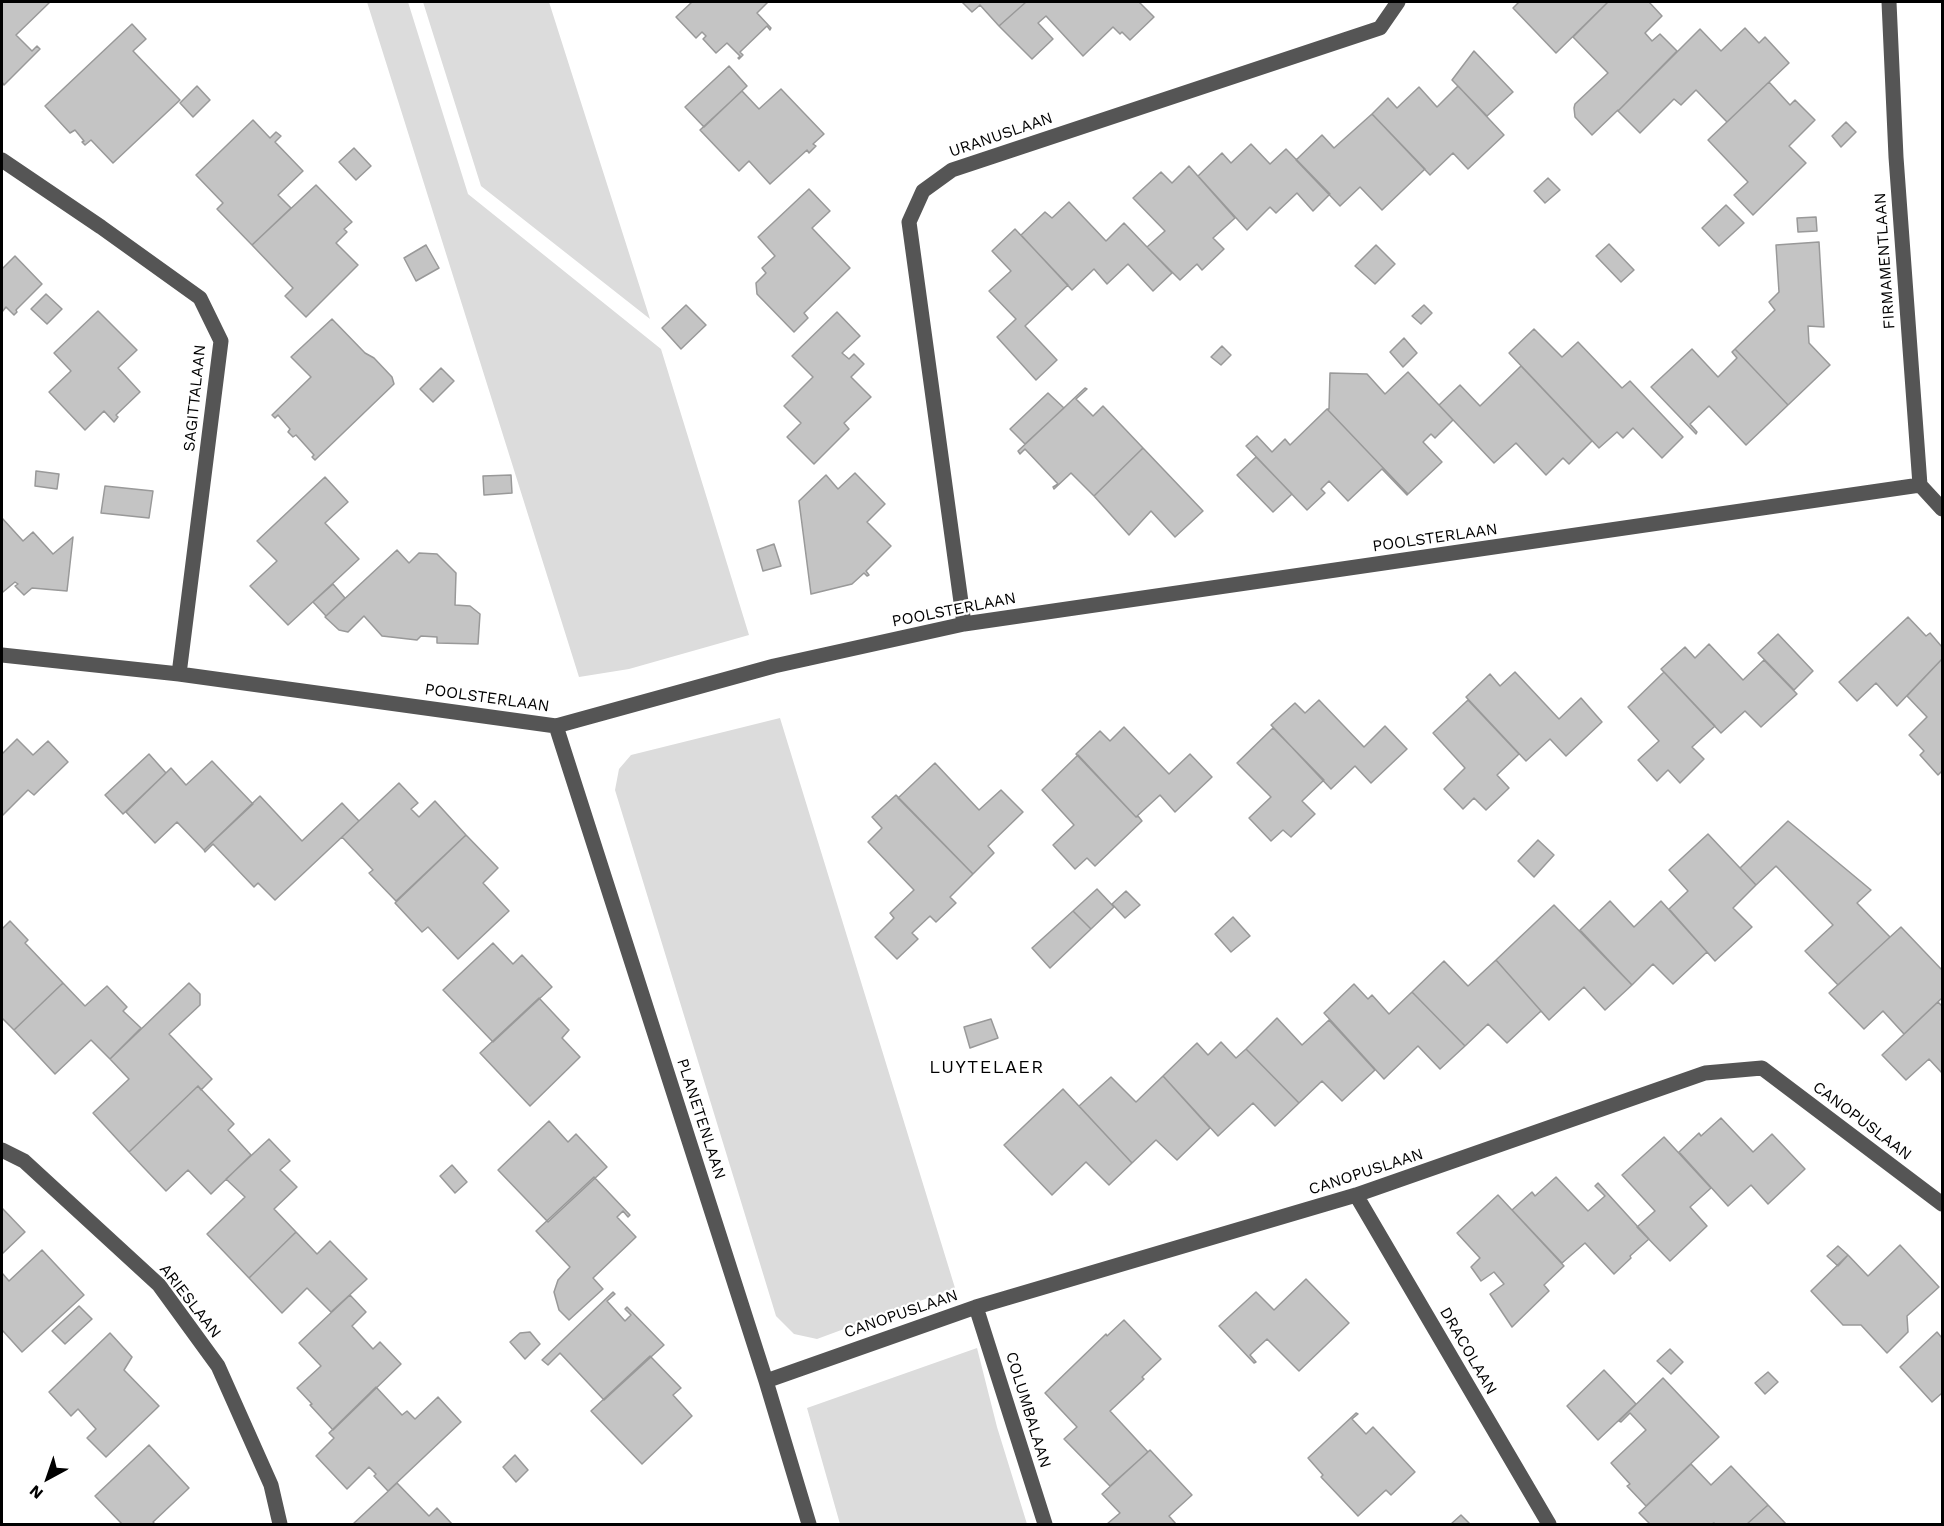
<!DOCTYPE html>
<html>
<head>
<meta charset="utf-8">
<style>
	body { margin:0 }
	#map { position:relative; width:1944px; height:1526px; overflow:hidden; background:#fff; font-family:"Work Sans",sans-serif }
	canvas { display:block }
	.frame { position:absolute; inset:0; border:3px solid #000; pointer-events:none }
	.north { position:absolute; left:18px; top:1448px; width:60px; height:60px; -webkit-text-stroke:4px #fff; paint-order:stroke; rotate:220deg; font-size:16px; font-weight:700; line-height:24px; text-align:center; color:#000 }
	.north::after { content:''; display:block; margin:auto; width:21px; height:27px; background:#000; clip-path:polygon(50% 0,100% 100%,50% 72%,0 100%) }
</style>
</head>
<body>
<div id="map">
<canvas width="1944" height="1526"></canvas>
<div class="frame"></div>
<div class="north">N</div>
</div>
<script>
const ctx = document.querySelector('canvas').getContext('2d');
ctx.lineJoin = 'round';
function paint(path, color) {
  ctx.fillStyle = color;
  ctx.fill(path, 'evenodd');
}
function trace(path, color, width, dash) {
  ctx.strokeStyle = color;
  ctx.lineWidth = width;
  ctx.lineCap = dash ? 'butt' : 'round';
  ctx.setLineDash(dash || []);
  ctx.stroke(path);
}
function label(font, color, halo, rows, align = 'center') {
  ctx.font = font + ' "Work Sans",sans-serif';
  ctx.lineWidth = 4.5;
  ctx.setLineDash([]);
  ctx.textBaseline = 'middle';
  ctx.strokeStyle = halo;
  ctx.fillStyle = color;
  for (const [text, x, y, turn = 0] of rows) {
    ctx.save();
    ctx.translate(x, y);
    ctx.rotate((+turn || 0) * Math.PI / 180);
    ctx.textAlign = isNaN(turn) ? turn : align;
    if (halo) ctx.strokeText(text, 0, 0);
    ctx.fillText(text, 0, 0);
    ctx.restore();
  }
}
paint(new Path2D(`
	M367 2H408L468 194 661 349 749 635 629 669 579 677Z
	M423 2H549L650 319 481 186Z
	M780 718 955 1288 817 1339 794 1334 776 1316 615 790 619 769 631 755Z
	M977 1348 997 1427 1027 1524H840L807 1408Z`), '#dcdcdc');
const building = new Path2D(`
	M2 2H50L16 35 32 51 37 46 40 49 4 85 2 82Z
	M692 2H768L757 13 771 28 770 30 767 26 740 52 743 55 739 59 738 58 740 56 727 43 716 53 703 39 706 36 702 32 696 38 676 17Z
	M962 2H1026L999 26 980 5 972 12Z
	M1026 2H1139L1154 17 1130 40 1122 32 1120 34 1113 27 1083 56 1046 16 1038 23 1053 39 1032 59 999 26Z
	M1519 2H1608L1556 53 1513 8Z
	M1608 2H1649L1662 16 1645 33 1652 41 1660 34 1677 51 1618 111V110L1592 135 1575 117 1574 108 1575 104 1608 73 1573 37Z
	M132 24 146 39 133 51 180 100 113 163 91 140 85 145 82 142 84 141 75 130 70 133 45 106Z
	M1745 28 1759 43 1765 37 1789 63 1727 122 1696 90 1681 105 1674 99 1640 133 1618 111 1700 29 1721 51Z
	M1474 51 1513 92 1487 116 1452 80Z
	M729 66 747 86 704 127 685 107Z
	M1769 82 1790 105 1795 100 1815 120 1789 146 1806 163 1753 215 1734 195 1748 182 1708 140Z
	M197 86 210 100 193 117 180 103Z
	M1458 86 1504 135 1468 169 1453 153 1430 175 1372 114 1388 98 1397 108 1419 87 1437 107Z
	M781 89 824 134 813 144 816 146 809 153 807 150 770 184 749 161 739 171 700 130 742 91 759 109Z
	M1372 114 1425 169 1382 210 1360 187 1340 206 1296 160 1322 135 1334 148Z
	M253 120 270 138 276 132 281 136 275 142 303 171 278 195 291 208 252 245 217 209 223 203 196 175Z
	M1846 122 1856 132 1841 147 1832 136Z
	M1251 144 1270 164 1286 149 1330 194 1313 211 1297 193 1276 213 1270 207 1247 230 1198 176 1222 153 1231 163Z
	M354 148 371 166 356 180 339 162Z
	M1189 166 1235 218 1213 238 1224 249 1202 270 1197 264 1180 280 1147 247 1165 231 1133 198 1161 172 1172 183Z
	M1548 178 1560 190 1545 203 1534 191Z
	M316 185 352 222 344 229 347 232 336 243 358 265 306 317 285 296 293 288 252 245Z
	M809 189 830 211 812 228 850 268 804 313 808 318 794 332 757 294 756 283 766 273 762 268 775 256 758 237Z
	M1069 202 1106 241 1124 223 1172 273 1153 291 1128 264 1107 284 1094 269 1072 290 1021 235 1045 212 1052 218Z
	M1726 205 1744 223 1719 246 1702 228Z
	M1816 217 1817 231 1798 232 1797 218Z
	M1015 229 1068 285 1025 326 1057 360 1036 380 997 337 1016 319 989 291 1011 271 992 251Z
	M1819 242 1824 327 1808 326 1809 343 1830 365 1788 405 1735 349 1775 310 1769 302 1779 292 1776 245Z
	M1609 244 1634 270 1621 282 1596 256Z
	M426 245 439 268 416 281 404 258Z
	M1376 245 1395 264 1375 284 1355 266Z
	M15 256 42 284 16 310 17 312 14 315 6 307 2 312V269Z
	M46 294 62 309 47 324 31 309Z
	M686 305 706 325 681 349 662 328Z
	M1424 305 1432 313 1421 324 1412 316Z
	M98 311 137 350 118 368 140 392 116 415 118 417 114 422 104 411 85 430 49 392 71 371 54 353Z
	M837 312 860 336 842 353 849 359 854 354 864 364 851 377 871 397 844 423 849 429 814 464 787 437 801 423 784 406 813 377 792 356Z
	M332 319 365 353 374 358 392 377 394 384 315 460 312 457 314 455 296 435 293 437 288 432 290 429 278 415 275 418 272 415 311 377 291 357Z
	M1534 329 1562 357 1578 342 1622 388 1630 381 1683 437 1662 458 1633 428 1623 438 1617 432 1599 448 1509 353Z
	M1404 338 1417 353 1403 367 1390 352Z
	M1222 346 1231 355 1221 365 1211 357Z
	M1692 349 1718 377 1737 358 1732 352 1735 349 1788 405 1746 445 1709 406 1690 424 1697 432 1696 434 1651 387Z
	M1521 366 1592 441 1569 464 1563 458 1546 475 1516 443 1494 463 1439 405 1460 385 1480 406Z
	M441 368 454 381 433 402 420 389Z
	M1408 372 1453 420 1435 438 1431 434 1423 442 1442 462 1408 494 1327 409H1329L1330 373 1367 374 1385 394Z
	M1085 388 1087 389 1076 399 1093 416 1103 406 1143 448 1094 496 1071 473 1054 489 1053 487 1058 484 1025 449 1020 454 1018 451Z
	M1048 393 1064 408 1025 444 1010 429Z
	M1327 409 1408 494 1407 495 1382 469 1348 501 1329 481 1321 489 1325 493 1307 510 1246 446 1257 436 1272 452 1285 439 1290 445Z
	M1143 448 1203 511 1175 537 1151 511 1129 535 1094 496Z
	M1256 457 1292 494 1273 512 1237 475Z
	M36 471 59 474 57 489 35 486Z
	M855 473 885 504 867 522 891 546 866 571 869 575 867 576 864 573 852 584 811 594 799 501 826 475 838 489Z
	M511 475 512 493 484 495 483 476Z
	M325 477 348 502 325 523 359 559 288 625 250 586 277 561 257 541Z
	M105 486 153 491 149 518 101 513Z
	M2 518 23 541 33 532 53 554 73 537 67 591 32 588 24 595 15 586 18 584 15 582 3 592 2 591Z
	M774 544 781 566 763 571 757 550Z
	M397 550 409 563 419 553 437 554 456 573 455 605 470 606 480 614 478 644 437 643V637L421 636 417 640 382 636 364 616 348 632 339 630 325 617Z
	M333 584 345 598 326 616 313 602Z
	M1908 617 1926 636 1930 633 1942 647V659L1897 706 1876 683 1857 701 1839 682Z
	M1778 634 1813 671 1794 690 1758 653Z
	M1709 644 1743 680 1764 660 1797 694 1761 727 1745 711 1721 733 1661 669 1685 647 1695 658Z
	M1942 659V771L1938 775 1920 755 1924 751 1909 735 1927 717 1907 696Z
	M1515 672 1559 719 1581 698 1602 722 1566 756 1550 739 1526 761 1466 697 1490 674 1500 686Z
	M1664 672 1715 726 1692 747 1704 759 1680 783 1668 770 1657 781 1638 760 1659 741 1628 707Z
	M1319 700 1364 747 1385 726 1407 749 1371 783 1355 766 1331 789 1271 725 1295 703 1305 713Z
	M1468 700 1519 754 1497 775 1509 788 1486 810 1474 798 1463 809 1444 789 1465 768 1433 733Z
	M1124 727 1169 774 1190 754 1212 777 1175 812 1160 795 1136 817 1076 754 1100 731 1110 741Z
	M1273 728 1324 780 1302 801 1315 814 1291 837 1283 830 1271 841 1249 818 1271 797 1237 763Z
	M17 739 33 755 48 741 68 762 34 795 28 790 2 816V754Z
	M149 754 166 773 123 814 105 795Z
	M1078 755 1136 817 1138 816 1142 821 1095 866 1087 858 1075 869 1053 845 1074 825 1042 790Z
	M212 761 253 804 204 850 177 822 155 843 126 812 171 768 186 785Z
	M935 763 979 810 1001 790 1023 812 988 846 994 853 973 874 898 798Z
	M399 783 418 803 411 809 419 817 435 801 466 835 396 901 369 873 373 870 342 837Z
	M896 795 973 874 950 897 956 903 936 922 930 916 912 933 918 939 897 959 875 937 894 918 890 913 914 890 868 842 882 828 872 817Z
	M260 796 302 841 342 803 359 821 275 900 258 883 254 887 213 844 205 852 204 850Z
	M1788 821 1871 890 1857 903 1890 937 1838 985 1805 951 1833 925 1776 866 1756 885 1740 868Z
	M1708 834 1756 885 1733 908 1752 927 1715 961 1669 909 1688 891 1669 870Z
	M466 835 498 868 483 883 509 911 458 959 428 927 422 932 395 903Z
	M1538 840 1554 855 1534 877 1518 861Z
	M1097 889 1114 907 1091 929 1073 911Z
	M1126 891 1140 905 1125 918 1112 904Z
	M1610 901 1634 927 1661 901 1707 952 1673 984 1653 964 1632 985 1580 930Z
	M1554 905 1632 985 1605 1010 1584 987 1549 1020 1496 960Z
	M1073 911 1091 929 1050 968 1032 948Z
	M1233 917 1250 936 1231 952 1215 934Z
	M10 921 28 940 25 943 63 983 14 1030 2 1018V929Z
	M1901 927 1942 970V998L1904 1034 1883 1011 1864 1029 1829 993Z
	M493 943 513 964 522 955 552 987 493 1042 443 990Z
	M1496 960 1541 1011 1507 1043 1488 1024 1465 1046 1412 992 1444 961 1468 986Z
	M63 983 85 1006 107 986 127 1007 123 1011 141 1028 110 1059 91 1040 55 1074 14 1030Z
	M189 983 200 994V1005L169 1034 212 1079 201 1090 198 1086 129 1152 93 1113 129 1079 110 1059Z
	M1354 984 1368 999 1372 995 1389 1014 1412 992 1465 1046 1440 1069 1418 1046 1384 1079 1324 1013Z
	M539 998 569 1030 562 1038 580 1057 530 1106 480 1053Z
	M1938 1002 1942 1006V1073L1929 1059 1906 1080 1882 1055Z
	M1277 1018 1302 1045 1329 1020 1375 1070 1342 1101 1322 1081 1299 1103 1246 1049Z
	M991 1019 998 1038 970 1048 964 1027Z
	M1221 1042 1236 1058 1246 1049 1299 1103 1275 1126 1253 1103 1218 1136 1163 1076 1197 1043 1208 1055Z
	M1163 1076 1210 1128 1177 1160 1156 1140 1132 1163 1079 1106 1111 1077 1136 1102Z
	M198 1086 234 1124 228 1130 251 1155 211 1194 188 1170 166 1191 129 1152Z
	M1063 1089 1132 1163 1109 1185 1086 1162 1052 1195 1004 1145Z
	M1721 1118 1753 1152 1772 1134 1805 1169 1768 1204 1751 1185 1728 1206 1679 1152 1699 1133 1701 1136Z
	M549 1121 568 1142 576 1134 607 1167 548 1222 498 1170Z
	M1664 1137 1711 1188 1690 1207 1707 1226 1670 1261 1637 1227 1655 1211 1622 1175Z
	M269 1139 290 1161 280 1170 297 1187 274 1209 296 1232 249 1278 207 1234 245 1197 226 1179Z
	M452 1165 467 1182 455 1193 440 1176Z
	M594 1177 630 1215 628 1217 623 1211 617 1217 636 1237 593 1278 603 1289 569 1320 559 1310 554 1292 558 1280 570 1267 536 1231Z
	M1556 1177 1588 1211 1605 1196 1595 1186 1598 1183 1649 1239 1630 1256 1631 1258 1614 1274 1585 1243 1562 1263 1512 1210 1532 1192 1535 1196Z
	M1498 1195 1564 1266 1544 1285 1549 1291 1512 1327 1490 1294 1504 1284 1494 1272 1481 1281 1471 1267 1480 1258 1457 1233Z
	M2 1208 25 1232 2 1254Z
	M296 1232 317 1254 330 1241 367 1279 331 1312 307 1288 282 1313 249 1278Z
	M1900 1245 1939 1287 1907 1316 1908 1332 1887 1353 1861 1325H1843L1811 1291 1848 1255 1868 1276Z
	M1838 1246 1848 1255 1838 1266 1827 1256Z
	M42 1250 84 1295 22 1352 3 1331 2 1332V1273L9 1281Z
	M1306 1279 1349 1323 1299 1371 1267 1339 1250 1355 1256 1362 1254 1363 1219 1326 1256 1292 1274 1310Z
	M613 1292 615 1294 607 1301 625 1321 631 1315 625 1309 627 1307 664 1345 604 1400 560 1353 548 1365 542 1360Z
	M350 1295 366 1312 352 1326 373 1349 380 1342 401 1364 333 1430 310 1405 312 1404 297 1388 321 1366 299 1343Z
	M79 1306 92 1319 65 1344 52 1331Z
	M1124 1320 1161 1359 1142 1377 1144 1379 1110 1411 1148 1452 1110 1486 1064 1439 1077 1427 1045 1393 1106 1334 1107 1336Z
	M530 1332 540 1344 525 1359 510 1342 520 1333Z
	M1937 1332 1942 1338V1393L1932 1402 1900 1367Z
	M110 1333 132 1357 124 1370 159 1406 106 1457 87 1438 96 1429 78 1409 71 1416 49 1392Z
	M1670 1349 1683 1362 1671 1374 1657 1361Z
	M650 1356 681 1388 673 1395 692 1416 642 1464 591 1411Z
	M1604 1370 1636 1404 1598 1440 1567 1406Z
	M1768 1372 1778 1382 1765 1394 1755 1383Z
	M1663 1378 1719 1437 1646 1506 1627 1486 1630 1484 1611 1463 1646 1430 1630 1413 1621 1422 1619 1421Z
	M376 1387 402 1415 407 1411 415 1419 438 1397 461 1422 388 1491 374 1476 376 1474 369 1467 347 1489 316 1456 334 1438 329 1433Z
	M1356 1413 1358 1414 1352 1419 1366 1434 1373 1427 1415 1472 1391 1495 1386 1490 1358 1516 1321 1477 1323 1475 1308 1458Z
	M149 1445 189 1488 153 1522 155 1524H122L95 1496Z
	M1150 1450 1192 1495 1169 1516 1176 1524H1107L1120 1513 1102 1494Z
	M515 1455 528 1470 516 1482 503 1467Z
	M1691 1464 1711 1485 1731 1466 1768 1505 1747 1524H1715L1714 1523 1712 1524H1650L1639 1513Z
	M397 1483 429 1516 437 1508 452 1524H353Z
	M1768 1505 1786 1524H1747Z
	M1461 1515 1470 1524H1451Z`);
paint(building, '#c4c4c4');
trace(building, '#999', 1.5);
trace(new Path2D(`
	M1889 2 1896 157 1920 485 1942 509
	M2 160 101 227 200 298 221 341 179 674
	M964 624 909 222 923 191 952 170 1380 28 1398 2
	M2 655 179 674 556 726 774 666 964 624 1920 485
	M556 726 766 1381 809 1524
	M2 1150 24 1161 159 1285 218 1366 271 1485 280 1524
	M1356 1195 1549 1524
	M976 1307 1045 1524
	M766 1381 976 1307 1356 1195 1705 1073 1762 1068 1942 1204`), '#555', 15);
label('16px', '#000', '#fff', [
	["URANUSLAAN",1001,135,-19],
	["FIRMAMENTLAAN",1885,261,-94],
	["SAGITTALAAN",195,398,-84],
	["POOLSTERLAAN",1435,538,-8],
	["POOLSTERLAAN",954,610,-11],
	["POOLSTERLAAN",487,698,8],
	["PLANETENLAAN",701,1119,72],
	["CANOPUSLAAN",1862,1121,37],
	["CANOPUSLAAN",1366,1172,-18],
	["ARIESLAAN",190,1301,52],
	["CANOPUSLAAN",901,1314,-19],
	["DRACOLAAN",1468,1351,60],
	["COLUMBALAAN",1028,1410,73]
]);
ctx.letterSpacing = '1.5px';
label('18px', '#000', '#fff', [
	["LUYTELAER",987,1068]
]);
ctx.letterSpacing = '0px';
</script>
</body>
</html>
